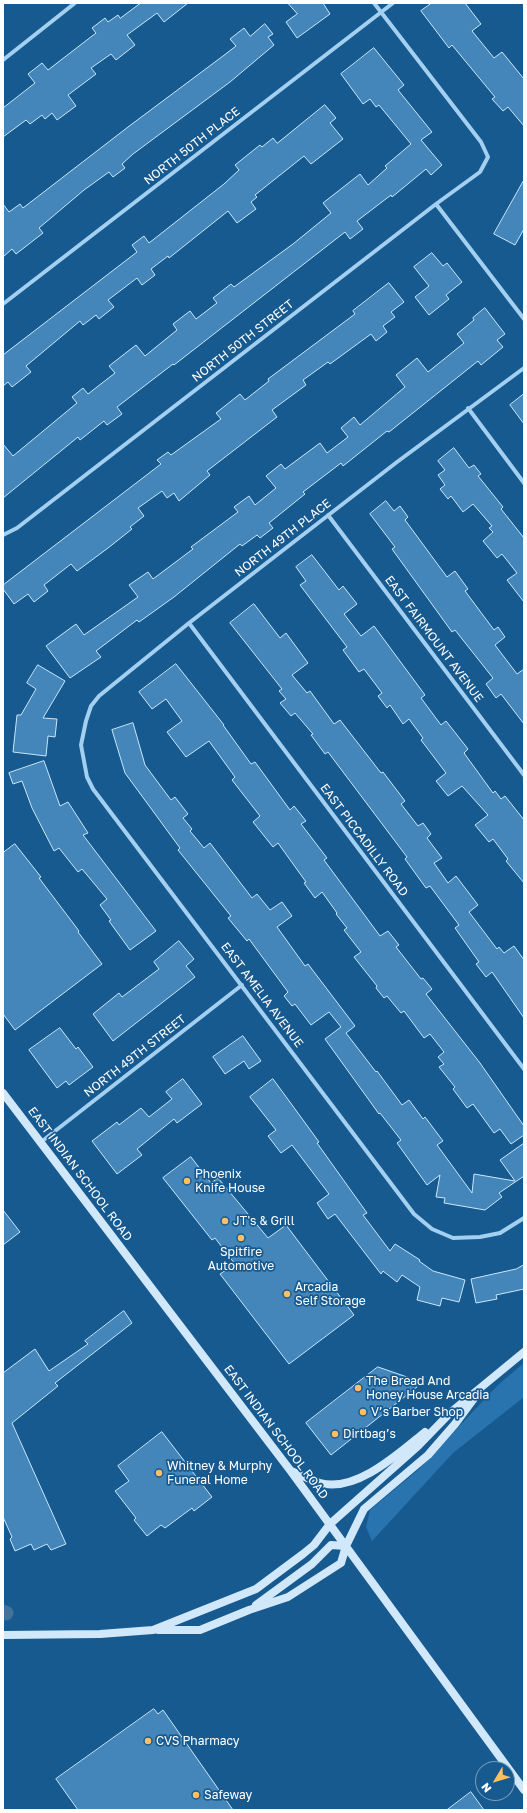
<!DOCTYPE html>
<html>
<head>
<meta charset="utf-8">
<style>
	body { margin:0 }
	#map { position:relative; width:527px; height:1813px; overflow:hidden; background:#175a90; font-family:"Golos Text",sans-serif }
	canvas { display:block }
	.frame { position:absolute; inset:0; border:4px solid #fff; pointer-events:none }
	.north { position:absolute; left:475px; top:1761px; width:40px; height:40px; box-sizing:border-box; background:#175a90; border:1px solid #749cbc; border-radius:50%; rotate:232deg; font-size:11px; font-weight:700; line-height:16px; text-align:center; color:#fff }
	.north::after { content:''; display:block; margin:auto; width:14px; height:18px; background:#ffbf62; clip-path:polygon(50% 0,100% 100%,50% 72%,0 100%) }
</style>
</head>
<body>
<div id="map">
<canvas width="527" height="1813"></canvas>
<div class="frame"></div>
<div class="north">N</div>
</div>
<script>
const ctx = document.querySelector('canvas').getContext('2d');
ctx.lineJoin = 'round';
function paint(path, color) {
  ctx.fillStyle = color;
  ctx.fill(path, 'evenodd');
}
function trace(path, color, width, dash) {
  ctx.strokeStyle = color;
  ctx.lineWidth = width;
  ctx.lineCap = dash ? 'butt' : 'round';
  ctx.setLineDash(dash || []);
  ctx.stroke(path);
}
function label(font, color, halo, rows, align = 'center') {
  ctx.font = font + ' "Golos Text",sans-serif';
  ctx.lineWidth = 3.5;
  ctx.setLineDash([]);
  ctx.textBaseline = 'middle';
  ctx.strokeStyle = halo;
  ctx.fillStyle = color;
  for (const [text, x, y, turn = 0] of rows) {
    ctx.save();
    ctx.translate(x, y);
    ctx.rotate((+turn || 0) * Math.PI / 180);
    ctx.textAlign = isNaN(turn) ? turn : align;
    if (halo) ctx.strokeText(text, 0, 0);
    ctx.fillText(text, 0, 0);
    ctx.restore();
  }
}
paint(new Path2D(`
	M524 1363V1397L453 1453 372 1541 366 1527 370 1510 418 1470 498 1385Z`), '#2974ae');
trace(new Path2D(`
	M3 1612 6 1613`), '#427299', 15);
const building = new Path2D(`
	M141 3H188L164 22 157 13 127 35 135 45 116 60 111 54 91 68 96 74 68 95 76 106 57 120 52 113 45 119 42 115 30 124 26 120 3 137V108L35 83 28 74 42 63 48 70 96 33 92 28 105 18 108 22 118 15 120 18Z
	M288 3H323L330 14 297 38 286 22 297 14Z
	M432 3H465L481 24 472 31 494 58 502 52 524 79V126L508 107 503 111 492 99 495 97 452 45 449 48 421 11Z
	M265 24 273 34 268 37 274 45 230 82 133 154 122 164 125 168 113 177 109 172 84 190 39 228 43 233 16 254 12 249 3 257V204L9 212 20 204 23 208 128 127 223 56 236 46 230 39 244 28 250 36Z
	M374 48 404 85 398 90 432 132 421 140 442 165 431 175 426 169 392 197 391 195 357 221 363 229 350 239 345 232 174 365 173 364 117 407 122 414 107 425 104 421 80 440 78 437 3 498V444L13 456 77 403 72 397 83 388 88 394 115 373 109 366 136 345 145 356 177 330 173 324 190 311 196 319 217 303 213 298 231 284 234 287 293 244 331 213 323 203 360 174 368 185 387 168 385 166 411 144 379 105 376 107 370 99 363 104 341 74Z
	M325 105 336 118 330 123 343 139 311 164 304 156 255 195 257 197 251 202 256 209 237 223 228 211 169 258 168 256 151 269 155 275 142 285 137 278 108 300 114 307 99 319 96 315 83 325 80 321 26 366 31 372 12 387 8 382 3 386V355L137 252 132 245 144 236 149 243 224 184 239 170 235 165 260 145 262 147 273 138 277 143Z
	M524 180V229L515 245 494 234Z
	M432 253 443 266 447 263 462 282 446 295 449 299 429 315 415 297 429 286 414 267Z
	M389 283 404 302 391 312 395 317 383 326 387 332 376 341 371 334 330 364 328 362 303 380 306 385 272 410 277 417 207 471 210 475 179 501 174 493 167 498 162 491 138 508 144 516 130 527 132 529 108 548 77 571 71 564 44 585 48 591 34 602 28 594 14 604 3 589V585L161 464 157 460 168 452 171 455 221 419 216 413 240 394 245 400 269 381 268 379 355 314 353 311Z
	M485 308 505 334 497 340 503 347 481 365 478 361 389 432 387 431 343 466 341 463 303 492 305 494 269 523 273 528 260 538 257 535 242 546 240 544 174 597 139 622 137 620 96 651 101 657 70 678 46 646 76 624 84 635 138 597 129 585 148 572 153 579 193 549 191 547 238 512 234 507 249 496 255 505 276 488 266 476 281 464 285 469 320 443 327 453 348 437 341 428 354 417 360 425 405 387 396 375 417 358 428 372 464 343 457 334 474 320 473 318Z
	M524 394V424L510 405Z
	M454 448 469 468 474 465 481 474 478 476 503 507 501 509 524 538V602L507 580 517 573 502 554 497 558 483 541 493 532 489 528 492 526 473 504 463 512 451 496 448 499 440 489 445 485 438 475 445 470 438 461Z
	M386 501 394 511 400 506 408 517 405 520 447 577 455 571 468 589 465 591 494 630 498 627 505 637 495 645 517 674 524 669V724L501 694 496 698 486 684 493 678 455 630 452 632 392 549 395 547 370 514Z
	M312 555 339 590 343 586 357 604 344 614 361 636 374 626 425 695 421 698 441 725 446 721 468 749 464 753 493 793 495 791 501 799 505 796 524 820V883L506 861 508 859 493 839 489 842 475 825 488 815 462 786 448 796 436 781 446 773 421 740 423 738 409 719 403 724 390 705 387 708 378 696 382 693 364 669 359 672 343 650 347 647 300 585 306 581 296 567Z
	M254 604 280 638 286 633 308 663 292 675 307 693 310 691 334 724 340 720 381 773 383 772 405 801 401 804 418 826 423 823 431 834 427 838 442 858 434 863 448 883 456 876 478 905 469 912 497 949 499 947 504 953 514 946 524 960V1018L492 972 486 977 476 964 479 962 455 928 459 925 430 886 426 888 405 859 407 857 328 752 325 754 311 735 313 734 295 713 291 716 280 703 286 699 279 691 282 689 230 623Z
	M176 664 224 725H223L251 764 255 762 290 810 294 806 306 821 301 824 327 858 324 860 380 936 388 931 399 945 396 947 421 979 423 978 432 989 426 994 480 1063 524 1126V1135L511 1144 500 1129 494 1133 473 1104 467 1108 453 1089 455 1087 439 1067 444 1064 438 1057 444 1052 430 1034 424 1038 404 1011 401 1013 387 996 384 998 376 988 377 986 354 957 361 952 344 930 347 928 336 914 337 913 322 892 315 898 304 883 306 882 278 843 273 847 253 822 260 816 232 780 235 777 209 741 186 757 167 732 182 721 166 699 152 709 139 692Z
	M38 665 65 681 43 718 57 719 55 737 48 736 46 756 13 752 17 715H21L36 689 27 683Z
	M133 723 145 765 171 800 175 797 188 814 183 818 192 829 190 831 204 848 210 843 252 898 257 894 270 910 282 902 292 916 277 927 305 966 308 964 355 1026 346 1033 376 1072 377 1071 402 1105 409 1100 423 1119 425 1117 443 1141 437 1145 472 1193 474 1174 515 1181 500 1160 524 1143V1176L499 1193 502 1197 485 1210 444 1203 445 1198 436 1197 440 1175 427 1185 397 1143 401 1140 380 1113 379 1114 325 1039 341 1027 329 1012 311 1025 295 1004 292 1006 284 996 288 992 249 939 247 941 228 918 231 916 178 850 180 848 125 773 112 730Z
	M44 761 60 806 68 802 88 833 83 835 156 931 130 950 109 921 111 920 100 905 107 899 82 869 78 872 59 848 54 851 32 808 22 781 13 784 9 773Z
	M15 844 41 877 39 878 79 931 78 932 102 964 15 1030 3 1014V853Z
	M179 941 194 959 186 966 195 977 113 1041 93 1014 119 993 122 997 159 969 154 962Z
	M60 1028 76 1049 78 1047 93 1067 69 1085 66 1081 57 1088 29 1050Z
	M243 1036 261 1061 249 1069 244 1061 225 1074 213 1057Z
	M183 1079 202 1104 177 1123 174 1119 137 1149 142 1155 117 1174 92 1141 117 1122 119 1125 141 1108 149 1117 172 1099 166 1092Z
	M273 1079 295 1109 319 1142 317 1143 367 1213 363 1215 390 1251 395 1244 420 1260 419 1261 433 1271 465 1280 459 1302 442 1298 440 1306 417 1300 420 1287 402 1275 397 1282 383 1271 381 1274 335 1214 328 1219 317 1203 329 1194 292 1145 281 1153 268 1136 276 1130 250 1097Z
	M191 1157 211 1183 218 1178 268 1238 286 1225 354 1315 289 1364 220 1274 235 1264 215 1238 212 1240 163 1178Z
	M3 1210 20 1232 3 1245Z
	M524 1265V1289L496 1295 497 1299 476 1303 471 1279 516 1269Z
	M124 1311 132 1323 55 1383 58 1386 12 1423 66 1544 51 1550 47 1544 34 1550 31 1544 15 1551 10 1539 12 1537 3 1517V1373L35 1349 49 1371 88 1344 85 1341Z
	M378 1367 410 1378 417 1387 331 1455 306 1423Z
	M162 1432 212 1497 194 1511 192 1508 165 1528 161 1525 147 1536 134 1520 136 1518 115 1491 129 1481 118 1466Z
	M154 1709 158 1714 163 1710 233 1810H78L56 1779Z
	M471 1792 484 1810H447Z`);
paint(building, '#4486b9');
trace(building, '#cae6fb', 1);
trace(new Path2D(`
	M3 60 75 3
	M436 204 524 319
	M3 304 393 3
	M524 368 397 462 189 623 99 696 91 706 86 721 81 745 87 777 93 789 414 1214 432 1229 453 1238 480 1237 500 1233 524 1218
	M468 408 524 483
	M328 515 524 775
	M3 535 17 528 436 204 480 172 488 157 481 142 374 3
	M189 623 524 1069
	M41 1142 242 985`), '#a3cff0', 4);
trace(new Path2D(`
	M3 1093 290 1470 524 1790
	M291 1471C301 1475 310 1480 320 1483 356 1493 399 1453 425 1432
	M256 1605 312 1564 331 1545 346 1546
	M158 1630H200L249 1610 288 1597 341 1563 346 1546 364 1509 428 1455 455 1424 475 1397
	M3 1635 100 1634 153 1630 256 1589 303 1554 314 1545 330 1524 418 1446 451 1412 524 1352`), '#d1e8fb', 8);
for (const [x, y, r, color] of [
	[187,1181,4,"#ffbf62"],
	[225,1221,4,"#ffbf62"],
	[241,1238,4,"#ffbf62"],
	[287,1294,4,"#ffbf62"],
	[358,1388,4,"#ffbf62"],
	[363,1412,4,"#ffbf62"],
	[335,1434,4,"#ffbf62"],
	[159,1473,4,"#ffbf62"],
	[148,1741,4,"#ffbf62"],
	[196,1795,4,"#ffbf62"]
]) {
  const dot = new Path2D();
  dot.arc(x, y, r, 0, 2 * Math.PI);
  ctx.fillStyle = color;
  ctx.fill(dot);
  trace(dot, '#175a90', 1.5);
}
label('12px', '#fff', '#175a90', [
	["NORTH 50TH PLACE",192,146,-38],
	["NORTH 50TH STREET",243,341,-38],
	["NORTH 49TH PLACE",283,538,-38],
	["EAST FAIRMOUNT AVENUE",434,639,53],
	["EAST PICCADILLY ROAD",364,840,53],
	["EAST AMELIA AVENUE",262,995,53],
	["NORTH 49TH STREET",135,1056,-38],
	["EAST INDIAN SCHOOL ROAD",80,1174,53],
	["EAST INDIAN SCHOOL ROAD",276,1432,53]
]);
label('12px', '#fff', '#175a90', [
	["Phoenix",195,1174],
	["Knife House",195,1188],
	["JT's & Grill",233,1221],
	["Spitfire",241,1252,"center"],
	["Automotive",241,1266,"center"],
	["Arcadia",295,1287],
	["Self Storage",295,1301],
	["The Bread And",366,1381],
	["Honey House Arcadia",366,1395],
	["V’s Barber Shop",371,1412],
	["Dirtbag’s",343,1434],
	["Whitney & Murphy",167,1466],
	["Funeral Home",167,1480],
	["CVS Pharmacy",156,1741],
	["Safeway",204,1795]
], 'left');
</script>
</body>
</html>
